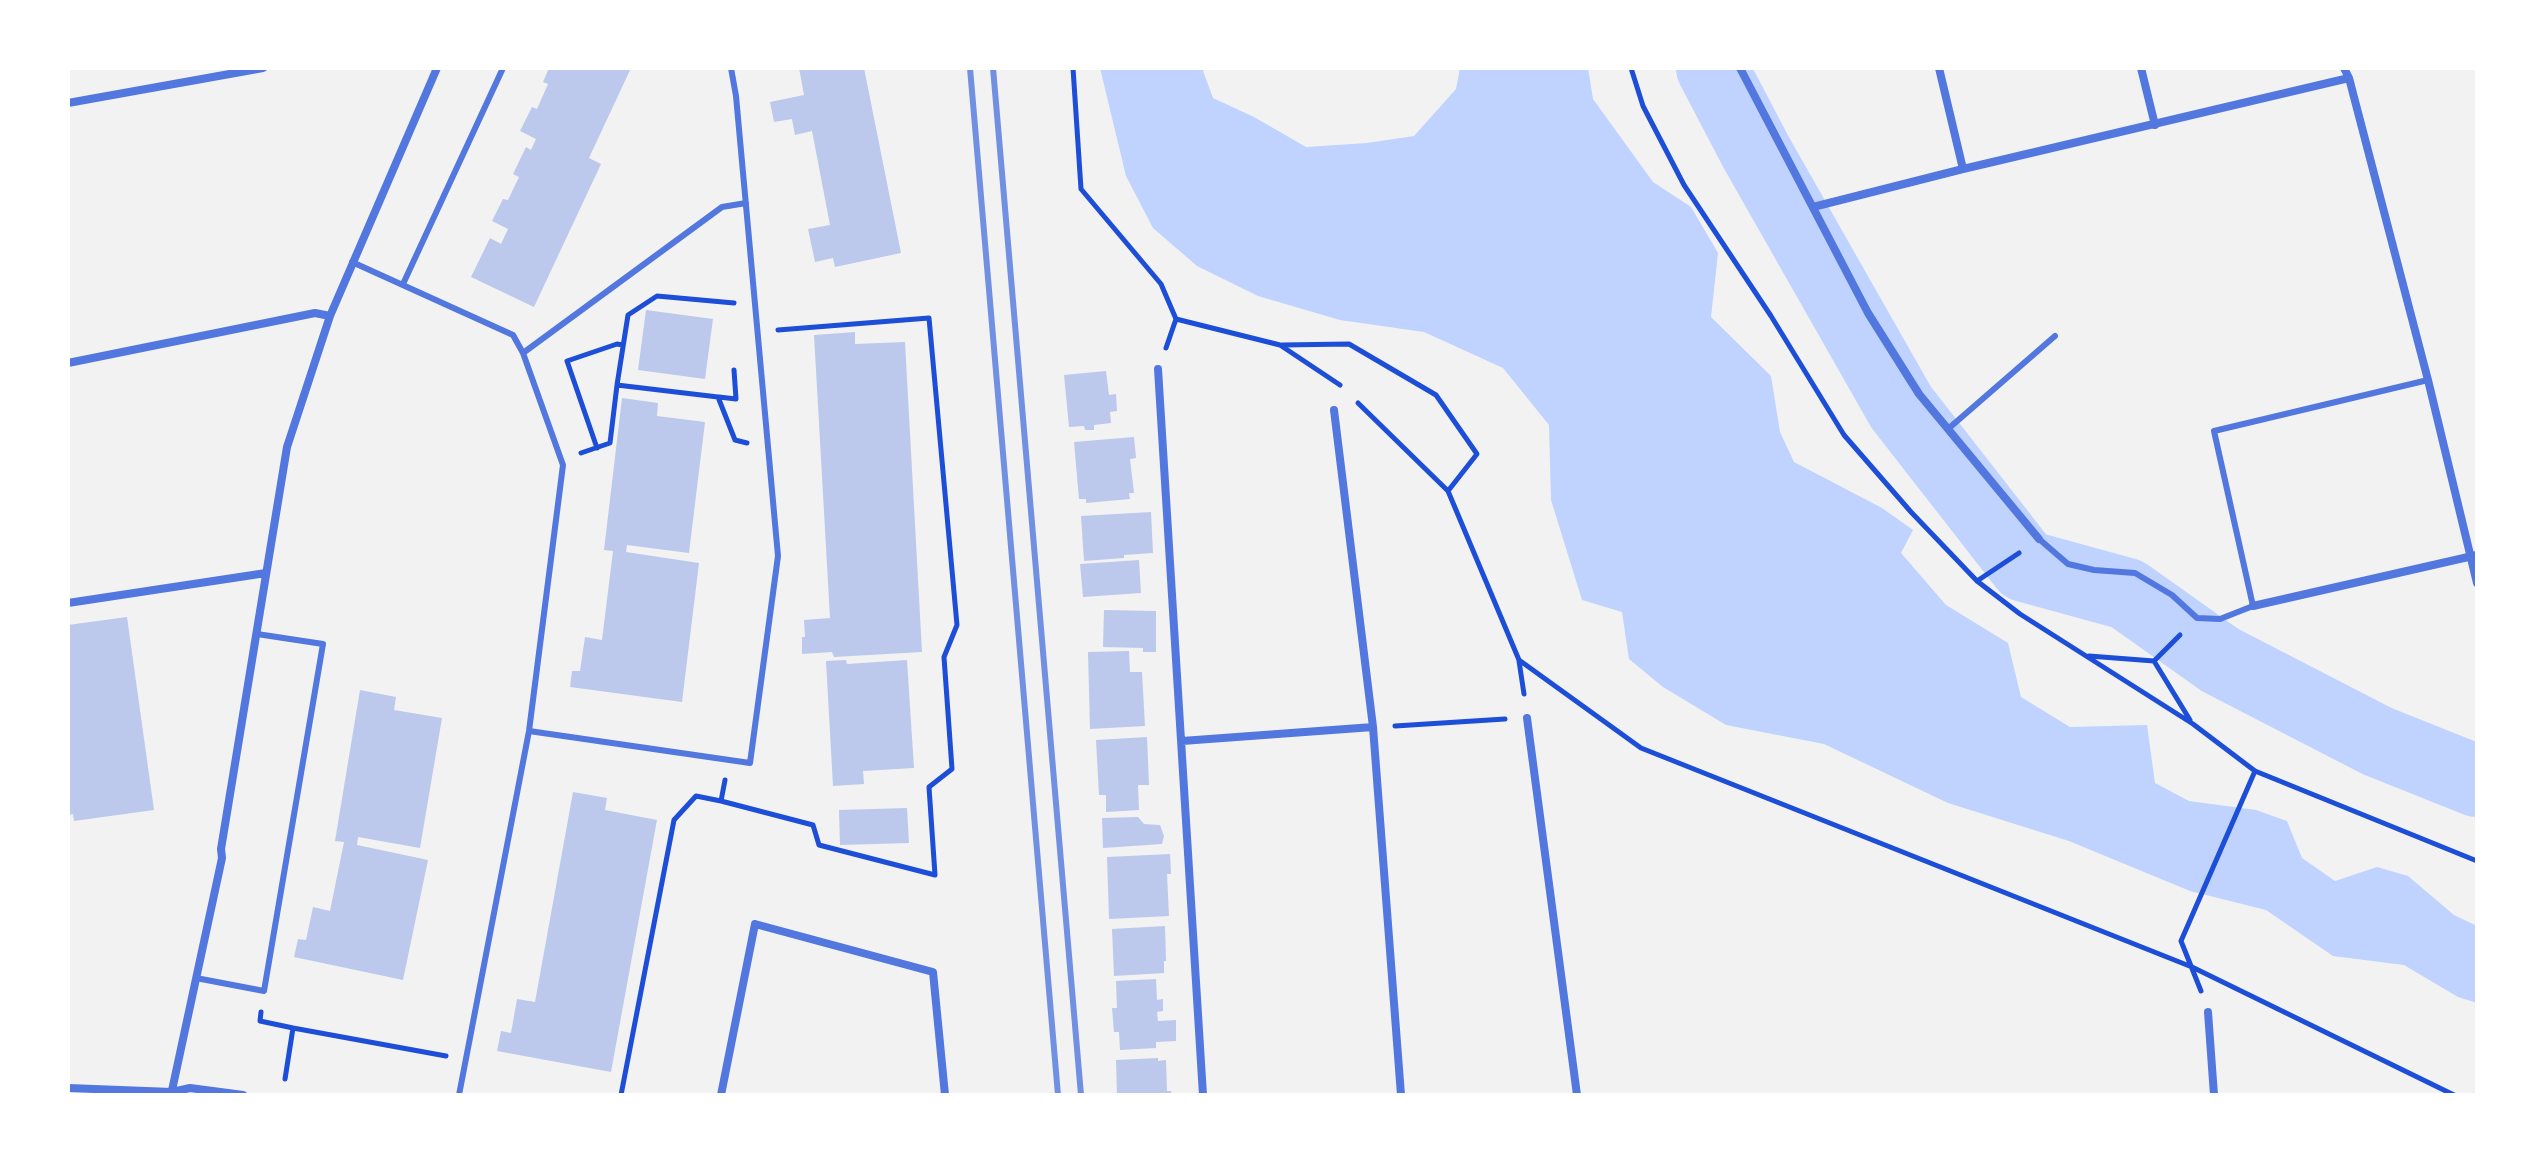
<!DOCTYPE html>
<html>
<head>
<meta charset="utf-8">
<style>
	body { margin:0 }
	#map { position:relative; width:2545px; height:1163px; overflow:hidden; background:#f2f2f2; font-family:"Space Grotesk",sans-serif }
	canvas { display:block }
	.frame { position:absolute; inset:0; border:70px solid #fff; pointer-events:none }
</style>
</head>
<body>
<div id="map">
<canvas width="2545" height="1163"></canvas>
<div class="frame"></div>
</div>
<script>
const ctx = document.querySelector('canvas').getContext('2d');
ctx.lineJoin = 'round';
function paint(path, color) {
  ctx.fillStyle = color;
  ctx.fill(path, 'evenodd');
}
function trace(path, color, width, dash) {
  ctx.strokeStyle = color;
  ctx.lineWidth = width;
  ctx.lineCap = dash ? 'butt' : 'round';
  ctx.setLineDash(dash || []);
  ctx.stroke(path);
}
paint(new Path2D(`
	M1100 68H1202L1213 98 1254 117 1306 147 1367 143 1414 136 1456 89 1460 68H1588L1593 99 1653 182 1691 207 1718 253 1711 317 1771 376 1780 432 1794 462 1882 508 1913 530 1901 553 1946 605 2008 643 2021 697 2070 727 2147 725 2155 783 2189 801 2256 810 2287 821 2302 858 2335 881 2377 867 2408 876 2454 915 2477 926V1003L2458 997 2404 965 2333 956 2266 910 2190 891 2069 841 1948 803 1824 744 1726 725 1663 687 1629 659 1622 612 1582 600 1551 500 1549 425 1503 368 1424 332 1340 320 1258 296 1197 266 1153 228 1126 176Z`), '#bfd3fe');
trace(new Path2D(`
	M1712 68 1756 152 1901 407 2025 566 2127 594 2220 660 2377 741 2477 781`), '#bfd3fe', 72);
paint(new Path2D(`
	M549 68H631L589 158 601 164 534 307 471 277 490 238 501 244 508 229 492 221 503 199 508 200 519 177 513 174 526 147 531 150 536 139 520 131 532 107 537 109 548 84 543 82Z
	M799 68H864L901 253 835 267 833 258 815 262 808 229 830 225 812 131 795 135 792 119 774 122 770 102 804 95Z
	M646 310 713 319 705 379 638 370Z
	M855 332V344L905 342 922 652 834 657 832 652 802 654V637H805L804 620 830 618 814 335Z
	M1106 371 1109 395 1116 394 1117 411 1110 412 1111 423 1094 425V430H1085L1084 426 1069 427 1064 375Z
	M622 398 658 403 657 416 705 422 689 553 627 545 626 552 699 563 682 702 570 687 572 671H580L585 637 602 640 613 551 604 550Z
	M1134 437 1136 458 1130 459 1134 493H1129L1130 499 1086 503V499H1079L1074 442Z
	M1151 512 1153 553 1124 555V558L1084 561 1081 516Z
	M1139 560 1141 593 1083 597 1080 564Z
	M1104 610 1156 611V652H1143V648L1103 647Z
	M127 617 154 810 74 821 73 814 68 815V625Z
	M1129 651 1130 672H1142L1145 726 1090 729 1088 652Z
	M846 660 847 664 907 660 914 768 863 771 864 784 833 786 826 661Z
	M360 690 396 697 394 710 442 718 420 848 358 837 357 845 428 860 403 980 294 957 298 939 306 940 313 907 330 911 344 842 335 841Z
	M1147 737 1149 785H1138L1139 810 1106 812V795H1099L1096 740Z
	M573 792 607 798 605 810 657 820 611 1072 497 1051 501 1031 511 1033 517 999 535 1002Z
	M907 808 909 843 840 845 839 810Z
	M1138 817 1144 824 1160 825 1164 836 1162 844 1103 848 1102 818Z
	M1170 854 1171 874H1167L1169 916 1109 919 1107 857Z
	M1165 926 1166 961H1164V973L1114 976 1112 929Z
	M1156 979 1157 1000 1163 999V1011L1157 1012 1158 1021 1176 1020V1041L1156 1042V1048L1120 1050 1119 1032H1114L1112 1008H1117L1116 981Z
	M1158 1058V1061L1166 1060 1167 1091H1171L1172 1095H1117L1116 1060Z`), '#bdc9ec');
trace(new Path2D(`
	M1073 68 1081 189 1161 284 1176 319 1166 348
	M1631 68 1643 106 1684 185 1771 316 1844 435 1911 512 1977 581 2020 614 2193 724 2255 771 2477 861
	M1176 319 1280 345 1340 385
	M1282 345 1349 344 1436 395 1477 454 1448 491
	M617 385 628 315 657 296 734 303
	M719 397 736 399 734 370
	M1358 403 1448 491 1519 660 1641 748 2192 967 2454 1095
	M597 448 567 361 617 344 623 345
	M581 453 610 443 617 385 718 397 735 440 747 443
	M1977 581 2019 553
	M2089 656 2154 661 2180 635
	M1519 661 1524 694
	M2154 661 2190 720
	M1395 726 1505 719
	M725 780 721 801 813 825 819 845 935 875 929 787 952 769 944 657 957 625 929 318 778 330
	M2201 991 2181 941 2255 771
	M261 1012 260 1021 293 1028
	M285 1079 293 1028 446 1056
	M621 1095 674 820 696 796 721 801`), '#1d4ed8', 5);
trace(new Path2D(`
	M352 262 513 335 523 353 563 465 529 731 459 1095
	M403 284 503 68
	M523 353 722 207 746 203
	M1948 429 2055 336
	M2039 539 2068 564 2094 570 2135 573 2172 595 2197 618 2220 619 2253 606 2214 431 2428 380
	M529 731 750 763 778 556 736 96 731 68
	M196 978 264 991 323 644 257 634`), '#5277de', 6);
trace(new Path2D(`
	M1740 68 1868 313 1919 394 2039 539
	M1939 68 1963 169
	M2141 68 2155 125
	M2344 68 2349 78 2428 380 2477 583
	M68 103 263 68
	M1813 207 1963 169 2349 78
	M68 363 315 313 330 316
	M1158 369 1203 1095
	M1334 410 1373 727 1401 1095
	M68 603 266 573
	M2253 606 2477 555
	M1527 718 1577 1095
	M1182 741 1373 727
	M2208 1012 2214 1095
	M68 1088 172 1092 190 1088 243 1095
	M171 1095 222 858 221 849 287 447 330 316 437 68
	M721 1095 755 924 933 972 945 1095`), '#5277de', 8);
trace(new Path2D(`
	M970 68 1058 1095
	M993 68 1081 1095`), '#7290e2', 6);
</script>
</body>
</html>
